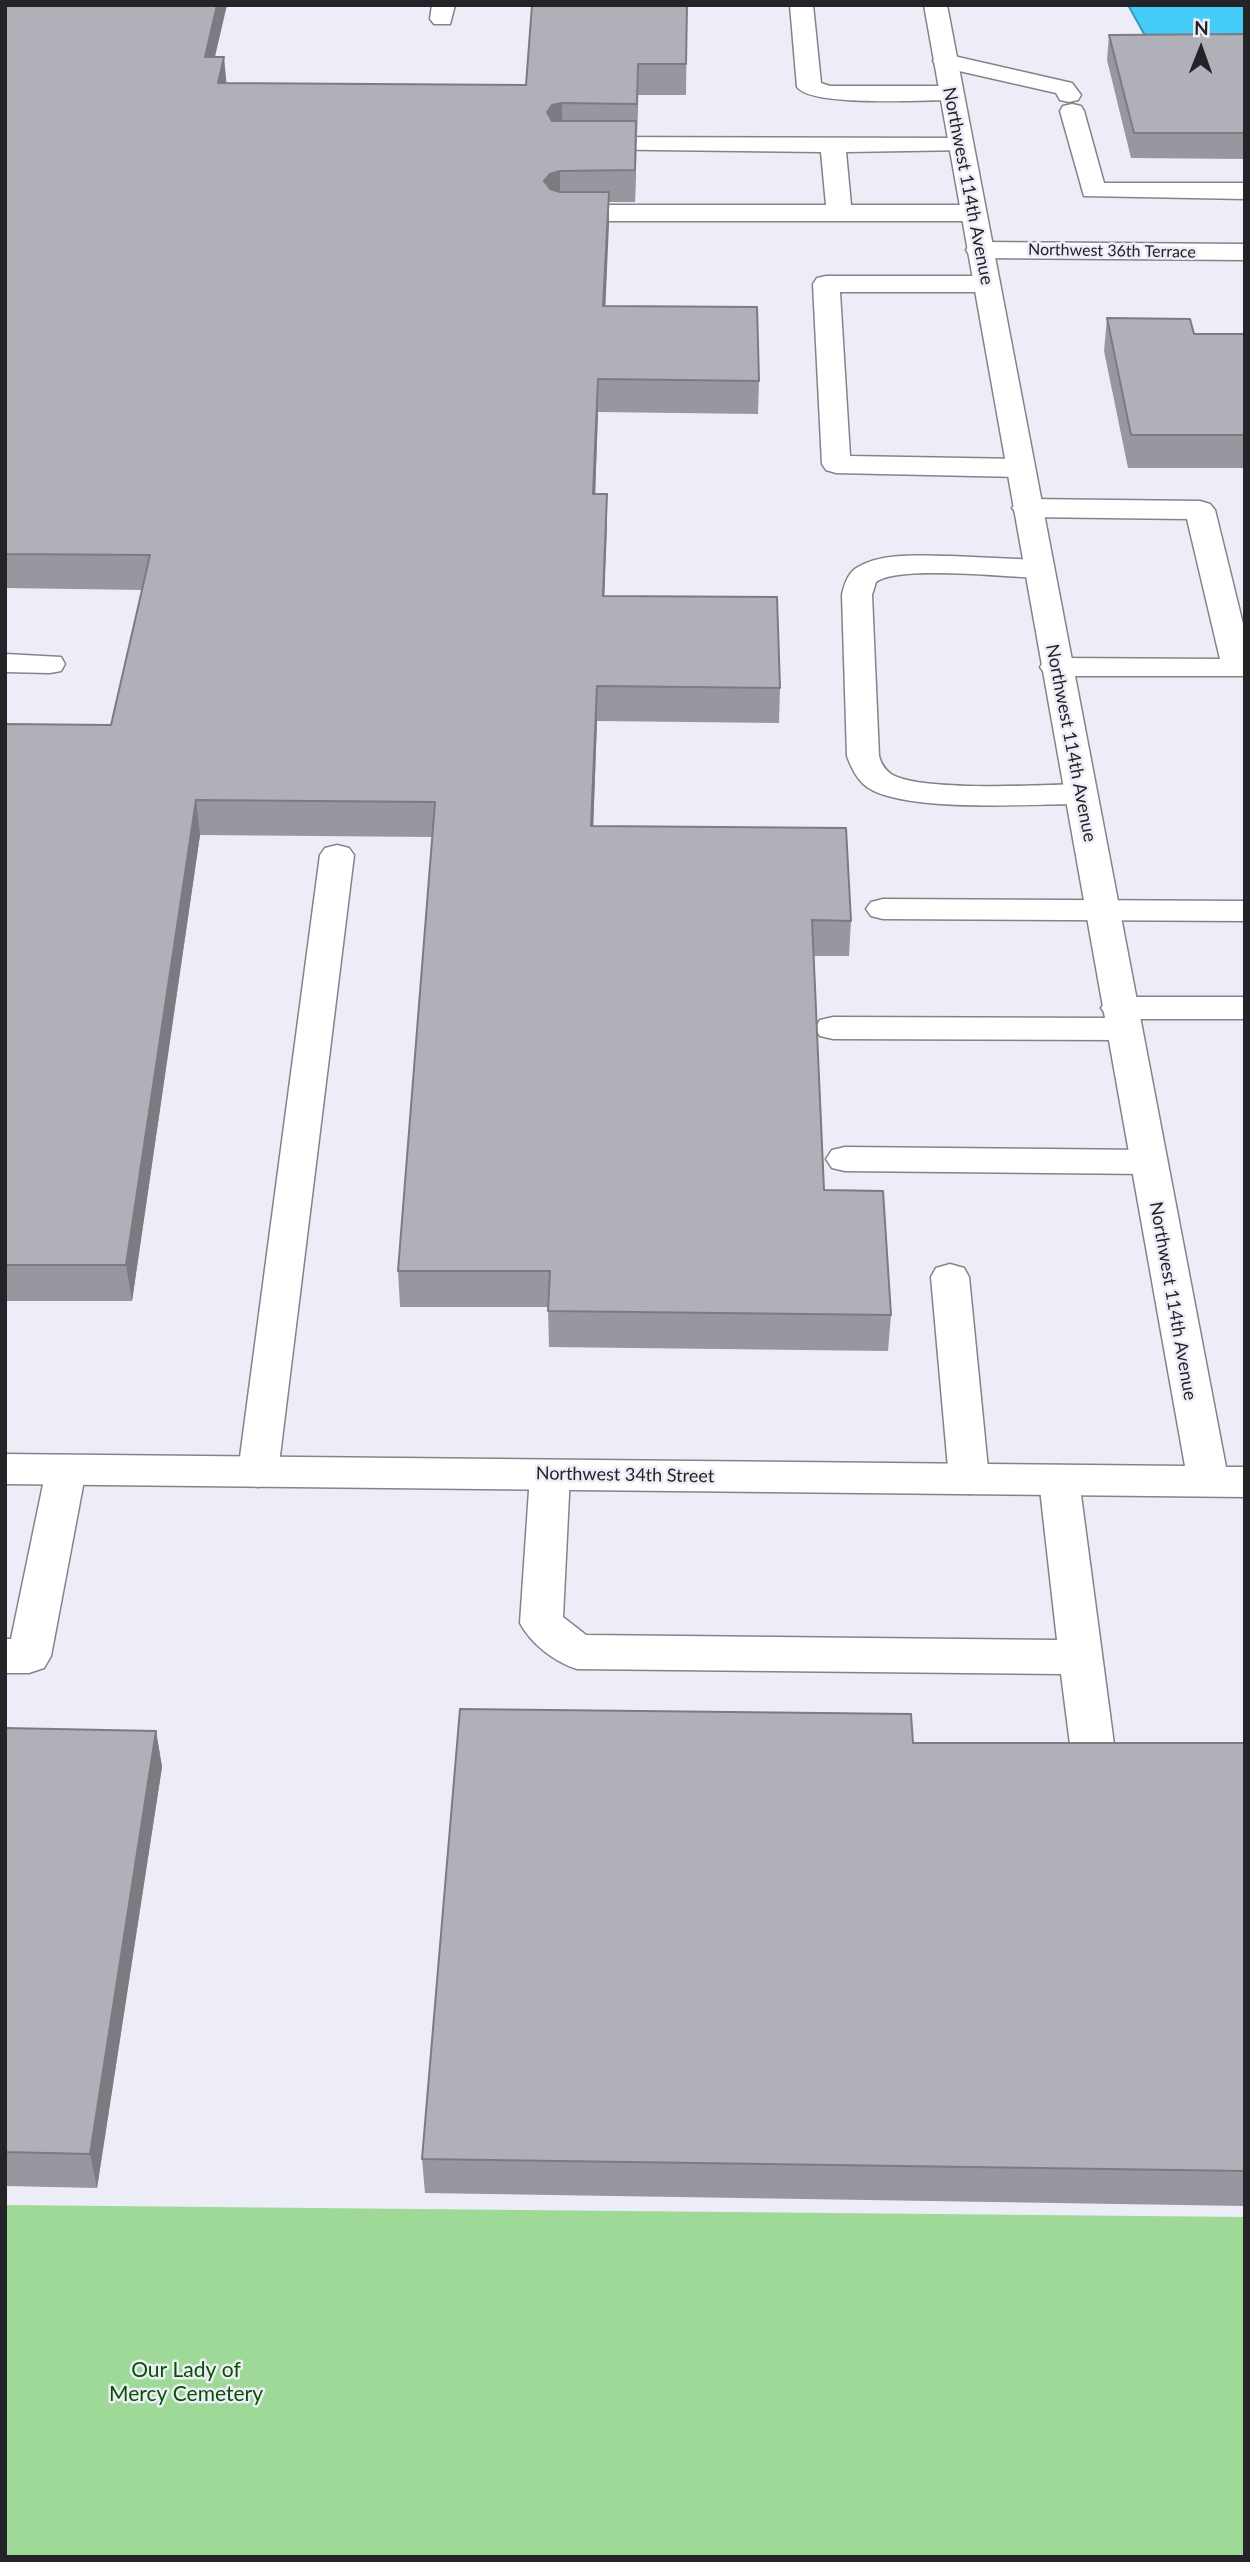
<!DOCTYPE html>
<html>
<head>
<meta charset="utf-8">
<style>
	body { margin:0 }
	#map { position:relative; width:1250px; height:2562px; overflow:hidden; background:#ededf7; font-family:Lato,sans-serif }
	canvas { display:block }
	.frame { position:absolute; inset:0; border:7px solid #242428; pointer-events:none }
	.north { position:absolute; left:1166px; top:14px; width:70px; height:70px; -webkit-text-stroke:5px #ededf7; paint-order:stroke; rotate:1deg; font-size:19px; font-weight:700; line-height:28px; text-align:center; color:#242428 }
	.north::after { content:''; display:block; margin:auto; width:24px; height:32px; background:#242428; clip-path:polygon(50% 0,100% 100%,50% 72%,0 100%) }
</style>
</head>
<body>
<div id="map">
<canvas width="1250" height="2562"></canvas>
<div class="frame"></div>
<div class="north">N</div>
</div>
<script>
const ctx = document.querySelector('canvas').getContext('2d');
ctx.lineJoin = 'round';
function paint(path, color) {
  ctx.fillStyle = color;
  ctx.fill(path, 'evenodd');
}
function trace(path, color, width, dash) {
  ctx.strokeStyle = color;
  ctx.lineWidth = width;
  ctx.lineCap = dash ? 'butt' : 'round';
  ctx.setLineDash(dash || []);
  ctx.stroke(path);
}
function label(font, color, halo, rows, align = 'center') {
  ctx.font = font + ' Lato,sans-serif';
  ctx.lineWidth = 5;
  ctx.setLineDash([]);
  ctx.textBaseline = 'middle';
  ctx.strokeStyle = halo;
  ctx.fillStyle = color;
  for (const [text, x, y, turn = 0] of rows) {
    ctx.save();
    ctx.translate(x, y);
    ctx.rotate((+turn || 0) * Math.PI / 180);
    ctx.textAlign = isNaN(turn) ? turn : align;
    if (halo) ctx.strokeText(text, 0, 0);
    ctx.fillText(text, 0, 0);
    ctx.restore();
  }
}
paint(new Path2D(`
	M5 2205 1245 2217V2557H5Z`), '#9fd997');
const water = new Path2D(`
	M1128 5H1245V41H1148Z`);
paint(water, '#44cbf8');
trace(water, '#3a99ba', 2);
const lane = new Path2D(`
	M432 5H455L450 24H434L430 19Z
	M790 5H813L821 83 830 86H951L959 88 963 93 959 98 951 100C923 100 811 107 797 87Z
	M945 54 1072 83 1081 95 1078 100 1069 102 1060 100 1056 93 937 66 933 61 937 56Z
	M1072 104 1081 106 1084 111 1104 183H1245V199L1084 196 1060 111 1063 106Z
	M584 137 960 138 969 140 972 145 969 150 846 152 851 205H972L981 208 985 213 981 218 972 221H560L551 218 547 213 551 208 560 205H826L821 152 575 149 572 144 575 139Z
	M826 276H986L995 278 999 284 995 290 986 292H840L850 456 1020 459 1030 462 1034 468 1030 474 1020 477 836 473 826 470 822 464 813 284 817 278Z
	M1027 499 1200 501 1210 504 1215 510 1245 632V676H1056L1045 674 1040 667 1045 660 1056 658 1220 659 1187 519 1027 517 1017 514 1012 508 1017 502Z
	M951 556 1039 560 1050 563 1054 569 1050 575 1039 578C1008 577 897 565 876 582L872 595 879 756C881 763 884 769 891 774 919 792 1042 785 1080 784L1092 787 1096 794 1092 801 1080 804C1033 804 904 813 867 787 857 780 851 767 847 756L842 595C844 585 848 572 858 567 883 552 923 556 951 556Z
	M5 654 61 657 65 664 61 671 50 673 5 672Z
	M337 845 349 848 354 855 278 1472 272 1483 258 1487 244 1483 238 1472 320 855 325 848Z
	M883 899 1245 901V921L883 919 871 916 866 909 871 902Z
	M1119 997H1245V1019H1130L1137 1021 1142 1029 1137 1037 1124 1040 833 1039 820 1036 815 1028 820 1020 833 1017 1113 1018 1107 1016 1101 1008 1107 1000Z
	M845 1147 1148 1150 1161 1153 1167 1162 1161 1171 1148 1174 845 1171 832 1168 826 1159 832 1150Z
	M950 1264 964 1268 969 1277 989 1479 983 1490 969 1494 955 1490 949 1479 931 1277 936 1268Z
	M66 1455 80 1459 86 1470 51 1656 44 1668 29 1673H5V1639H11L46 1470 52 1459Z
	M550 1460 564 1464 570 1475 563 1617 586 1635 1057 1640 1039 1480 1045 1469 1059 1465 1073 1469 1079 1480 1115 1752 1109 1764 1093 1770 1077 1764 1071 1752 1061 1674 577 1669C555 1662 531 1644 520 1623L530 1475 536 1464Z`);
const street = new Path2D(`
	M979 242 1245 244V260L979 258 970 256 966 250 970 244Z`);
const secondary = new Path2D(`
	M924 5H947L1226 1467H1245V1497L5 1484V1454L1185 1466Z`);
trace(lane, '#83838c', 3);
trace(street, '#83838c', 3);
trace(secondary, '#83838c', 3);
paint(lane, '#fff');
paint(street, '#fff');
paint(secondary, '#fff');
paint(new Path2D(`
	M5 5 215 57 226 83 526 85 687 5 686 95H638L635 202H609L605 306 759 381 758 414 598 412 595 494H607L604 596 780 688 779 723 597 721 593 826 851 921 849 956H814L824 1190 891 1315 888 1351 549 1347 548 1307H400L398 1271 432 837 200 835 132 1301H5V724L111 725 142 590 5 588Z
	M1245 34V159L1131 158 1107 60 1109 35Z
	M1107 318 1194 334H1245V468H1128L1104 351Z
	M5 1728 156 1731 162 1767 97 2188 5 2186Z
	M913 1743H1245V2206L425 2193 422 2159Z`), '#97979f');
paint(new Path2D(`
	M217 5H227L208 87 205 57Z
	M224 57 227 88 218 83Z
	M638 64V95L637 135V104Z
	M562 103V134L547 112 552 105Z
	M636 121V153L635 202V170Z
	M560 171V202L544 181 550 174Z
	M609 192V224L604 338 603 306Z
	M598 379V412L594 527 593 494Z
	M607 494V527L603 630V596Z
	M597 686V721L592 861 591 826Z
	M196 800 200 835 132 1301 126 1265Z
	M156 1731 162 1767 97 2188 90 2154Z`), '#7b7b82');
const building = new Path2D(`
	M5 5H217L205 57H224L218 83 526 85 532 5H687L686 64H638L637 104 562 103 552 105 547 112 552 121H636L635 170 560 171 550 174 544 181 550 189 560 192H609L603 306 757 307 759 381 598 379 593 494H607L603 596 777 597 780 688 597 686 591 826 846 828 851 921 812 920 824 1190 883 1191 891 1315 548 1311 550 1271H398L435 802 196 800 126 1265H5V724L111 725 150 555 5 554Z
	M1245 34V133H1134L1109 35Z
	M1107 318 1190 319 1194 334H1245V435H1131Z
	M460 1709 911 1714 913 1743H1245V2171L422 2159Z
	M5 1728 156 1731 90 2154 5 2152Z`);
paint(building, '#b0b0b9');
trace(building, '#7b7b82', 2);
label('16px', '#242428', '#ededf7', [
	["Northwest 36th Terrace",1112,251,1]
]);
label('18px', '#242428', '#ededf7', [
	["Northwest 114th Avenue",968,186,79],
	["Northwest 114th Avenue",1071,743,79],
	["Northwest 114th Avenue",1173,1301,80],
	["Northwest 34th Street",625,1475,1]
]);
label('21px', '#075200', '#ededf7', [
	["Our Lady of",186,2370],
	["Mercy Cemetery",186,2394]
]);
</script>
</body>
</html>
